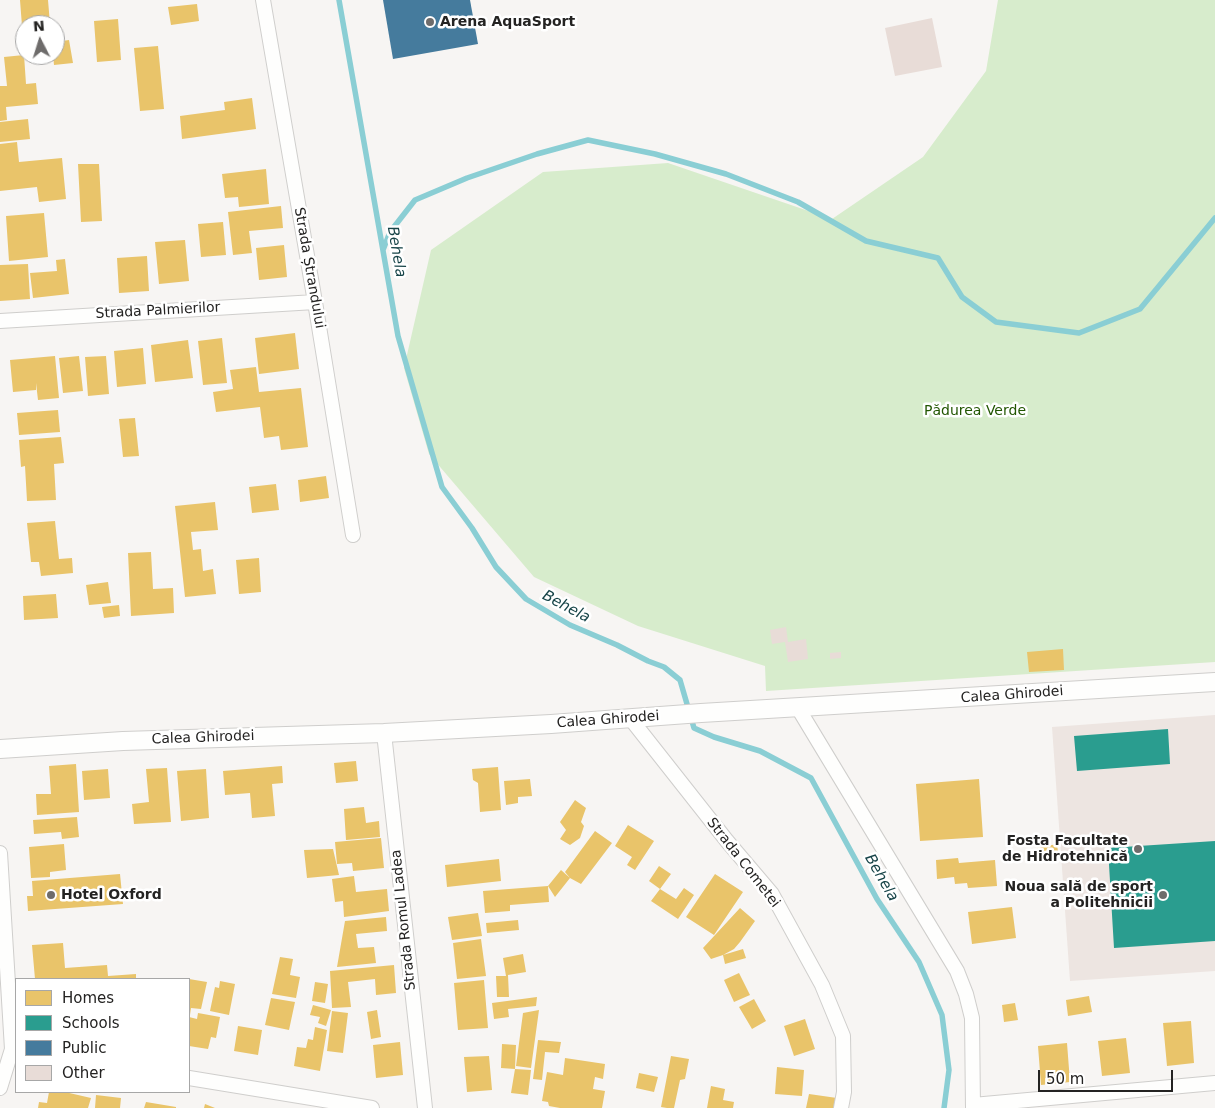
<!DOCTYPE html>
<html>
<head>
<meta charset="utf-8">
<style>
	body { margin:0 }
	#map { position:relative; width:1215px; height:1108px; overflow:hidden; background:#f7f5f3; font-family:"DejaVu Sans",sans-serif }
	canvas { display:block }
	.legend { position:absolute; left:15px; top:978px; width:175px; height:115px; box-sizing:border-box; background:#fff; border:1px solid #a7a7a7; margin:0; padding:6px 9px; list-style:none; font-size:15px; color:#242322 }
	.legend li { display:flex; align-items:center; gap:10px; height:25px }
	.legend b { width:25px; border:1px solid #a7a7a7 }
	.north { position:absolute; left:15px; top:15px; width:50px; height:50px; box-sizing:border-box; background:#fff; border:1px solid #a7a7a7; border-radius:50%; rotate:355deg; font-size:14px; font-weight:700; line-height:20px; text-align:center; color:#242322 }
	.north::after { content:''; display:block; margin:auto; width:18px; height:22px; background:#6e6c6b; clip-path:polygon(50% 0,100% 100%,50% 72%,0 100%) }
	.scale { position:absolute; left:1038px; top:1070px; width:135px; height:22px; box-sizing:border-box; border:2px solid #242322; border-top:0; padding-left:6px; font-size:15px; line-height:18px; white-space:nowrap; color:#242322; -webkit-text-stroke:4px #fff; paint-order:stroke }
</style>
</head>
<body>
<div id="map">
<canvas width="1215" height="1108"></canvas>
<ul class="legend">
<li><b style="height:14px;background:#e9c46a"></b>Homes</li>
<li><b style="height:14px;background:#2a9d8f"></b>Schools</li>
<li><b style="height:14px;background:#457b9d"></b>Public</li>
<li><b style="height:14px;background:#e8dcd7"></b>Other</li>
</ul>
<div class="north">N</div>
<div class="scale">50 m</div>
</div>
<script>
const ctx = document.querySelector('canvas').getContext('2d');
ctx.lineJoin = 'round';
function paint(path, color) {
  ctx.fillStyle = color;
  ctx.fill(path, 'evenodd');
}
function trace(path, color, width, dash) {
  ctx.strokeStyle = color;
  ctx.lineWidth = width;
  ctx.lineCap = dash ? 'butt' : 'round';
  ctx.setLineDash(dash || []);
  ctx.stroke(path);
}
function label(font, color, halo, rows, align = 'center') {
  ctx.font = font + ' "DejaVu Sans",sans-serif';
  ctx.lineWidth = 5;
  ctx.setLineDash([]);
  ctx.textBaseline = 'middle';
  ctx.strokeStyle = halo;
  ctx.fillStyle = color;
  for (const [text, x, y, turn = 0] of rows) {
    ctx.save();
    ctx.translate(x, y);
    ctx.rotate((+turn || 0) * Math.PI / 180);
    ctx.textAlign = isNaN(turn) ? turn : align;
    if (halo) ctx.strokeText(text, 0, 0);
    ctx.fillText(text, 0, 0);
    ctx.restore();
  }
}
paint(new Path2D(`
	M1215 715V971L1070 981 1052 727Z`), '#ede5e1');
paint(new Path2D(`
	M998 0H1215V662L766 691 765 666 638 626 534 577 429 454 404 368 431 250 543 172 668 163 832 219 923 157 986 71Z`), '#d7eccc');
paint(new Path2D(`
	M20 0H48L50 24 22 26Z
	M197 4 199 21 171 25 168 7Z
	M118 19 121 60 97 62 94 21Z
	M69 40 73 63 54 65 53 55H55V42Z
	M158 46 164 109 140 111 134 48Z
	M24 55 26 84 36 83 38 104 6 107 7 120 0 121V86H7L4 57Z
	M252 98 256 129 182 139 180 116 225 110 224 102Z
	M28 119 30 139 0 142V122Z
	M17 142 19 162 62 158 66 199 39 202 37 187 0 191V144Z
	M78 164H99L102 221 81 222Z
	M266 169 269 204 239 207 238 197 225 198 222 174Z
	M281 206 283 228 249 231 252 253 233 255 228 212Z
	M44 213 48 257 9 261 6 216Z
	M223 222 226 255 201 257 198 224Z
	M185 240 189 281 159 284 155 242Z
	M284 245 287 277 259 280 256 248Z
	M147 256 149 291 119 293 117 258Z
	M65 259 69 294 33 298 30 273 57 271 56 260Z
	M28 264 30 299 0 301V265Z
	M295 333 299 369 259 374 255 338Z
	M222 338 227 383 203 385 198 341Z
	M188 340 193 378 155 382 151 345Z
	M143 348 146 384 117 387 114 351Z
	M55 356 59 398 38 400 36 383V390L13 392 10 360Z
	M79 356 83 391 63 393 59 358Z
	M106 356 109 394 88 396 85 357Z
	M256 367 259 392 301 388 308 447 281 450 279 436 264 438 260 407 216 412 213 392 233 389 230 370Z
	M58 410 60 432 19 435 17 413Z
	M135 418 139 456 123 457 119 419Z
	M61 437 64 463 54 464 56 500 27 501 25 466 21 467 19 440Z
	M326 476 329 498 300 502 298 480Z
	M276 484 279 510 252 513 249 487Z
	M215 502 218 530 191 532 193 550 201 549 203 571 213 569 216 594 185 597 175 506Z
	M55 521 59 559 72 558 73 573 41 576 39 562H31L27 523Z
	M151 552 153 589 173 588 174 613 131 616 128 553Z
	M259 558 261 592 239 594 236 560Z
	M108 582 111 603 89 605 86 585Z
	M56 594 58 618 24 620 23 596Z
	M119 605 120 616 104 618 102 607Z
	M1063 649 1064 670 1029 672 1027 652Z
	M356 761 358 781 336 783 334 763Z
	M76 764 79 812 37 815 36 794H51L49 766Z
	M282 766 283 783 272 784 275 816 252 818 250 793 225 795 223 771Z
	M498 767 501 810 480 812 478 783 473 780 472 769Z
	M167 768 171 822 134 824 132 804 149 802 146 769Z
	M108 769 110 798 84 800 82 771Z
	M206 769 209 818 181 821 177 771Z
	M530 779 532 796 518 797V803L506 805 504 781Z
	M979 779 983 837 920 841 916 784Z
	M575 800 586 808 581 822 584 826 580 838 570 845 560 839 566 830 560 822Z
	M364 807 366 823 379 821 380 837 346 840 344 809Z
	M77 817 79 837 62 839 61 832 34 834 33 820Z
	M628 825 654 841 635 870 627 865 632 857 615 846Z
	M595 831 612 843 581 884 570 878 565 872Z
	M381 838 384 868 353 871 352 863 337 864 335 842Z
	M64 844 66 870 50 872V877L31 878 29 847Z
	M1057 844 1058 852 1038 856 1037 848Z
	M333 849 339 875 307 878 304 850Z
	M958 858 959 863 995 860 997 886 968 888 967 883 955 884 954 877 937 879 936 860Z
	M499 859 501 881 447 887 445 865Z
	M659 866 671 874 660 889 649 881Z
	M561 870 570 878 555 897 548 886Z
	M120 874 123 904 28 911 27 896H33L32 881Z
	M715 874 743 892 714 935 686 917Z
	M354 876 356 892 387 889 389 911 344 917 343 901 335 902 332 879Z
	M548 886 549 902 510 905V911L485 913 483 891Z
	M684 888 694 895 678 919 651 901 660 889 676 899Z
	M1012 907 1016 938 972 944 968 912Z
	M740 908 755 921 740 942 734 949 723 955 711 959 703 948Z
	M478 913 482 936 452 940 448 917Z
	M386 917 387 931 356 934 358 948 374 947 376 963 337 967 345 921Z
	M518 920 519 930 487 933 486 923Z
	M481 939 486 976 457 979 453 943Z
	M63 943 65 968 107 965 108 976 136 974V979H35L32 945Z
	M743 949 746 958 725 964 723 955Z
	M523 954 526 972 508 975 509 997H497L496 976H506L503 958Z
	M280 957 293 959 290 975 300 977 296 998 272 994Z
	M394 965 396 993 376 995 375 979 348 982 351 1007 332 1008 330 971Z
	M739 973 750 995 734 1002 724 980Z
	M189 979 207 982 201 1009 191 1008 190 1015Z
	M484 980 488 1028 458 1030 454 983Z
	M220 981 235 984 229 1015 210 1011 215 987 219 988Z
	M315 982 328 984 325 1003 312 1001Z
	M1089 996 1092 1012 1068 1016 1066 1000Z
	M537 997 536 1006 508 1009 509 1017 494 1019 492 1003Z
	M271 998 295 1002 289 1030 265 1025Z
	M754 999 766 1021 752 1029 739 1007Z
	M1015 1003 1018 1020 1004 1022 1002 1005Z
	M313 1005 331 1010 326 1026 318 1023 320 1017 310 1015Z
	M377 1010 381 1037 371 1039 367 1012Z
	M539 1010 531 1068 516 1066 523 1013Z
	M332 1011 348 1013 343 1053 327 1051Z
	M198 1013 220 1017 216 1038 211 1037 208 1049 189 1046V1017L197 1019Z
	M805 1019 815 1049 794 1056 784 1026Z
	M1191 1021 1194 1063 1167 1066 1163 1023Z
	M238 1026 262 1030 258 1055 234 1051Z
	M315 1027 327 1030 320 1071 294 1066 297 1047 306 1048 308 1039 313 1040Z
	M1126 1038 1130 1073 1102 1076 1098 1041Z
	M538 1040 561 1042 559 1053 545 1052 542 1080 533 1079Z
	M400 1042 403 1075 376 1078 373 1045Z
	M1067 1043 1070 1082 1041 1085 1038 1046Z
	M502 1044 516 1045 515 1069 501 1068Z
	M489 1056 492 1090 467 1092 464 1057Z
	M671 1056 689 1059 685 1079 680 1080 674 1108H667L661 1107Z
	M565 1058 605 1064 603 1079 595 1077 593 1089 605 1091 602 1108H560L549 1106 548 1102 542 1101 547 1072 563 1075Z
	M777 1067 804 1070 802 1096 775 1094Z
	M515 1069 531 1070 528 1095 511 1093Z
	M639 1073 658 1077 654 1092 636 1088Z
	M711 1086 725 1089 723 1100 734 1102 733 1108H707Z
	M49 1092H65L91 1098 88 1108H38L39 1102 47 1103Z
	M809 1094 837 1098 836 1108H806Z
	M96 1095 121 1098 120 1108H95Z
	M146 1102 176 1107V1108H144Z
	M205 1104 215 1108H204Z`), '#e9c46a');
paint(new Path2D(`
	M1168 729 1170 764 1077 771 1074 736Z
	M1215 841V941L1114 948 1108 848Z`), '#2a9d8f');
paint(new Path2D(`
	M383 0H470L478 44 393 59Z`), '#457b9d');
trace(new Path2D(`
	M339 0 398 336 442 487 472 528 496 567 526 599 570 625 617 645 648 661 664 667 680 680 694 728 714 737 760 751 811 778 877 899 919 962 942 1015 949 1070 944 1108
	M383 250 390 232 415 200 467 178 537 154 588 140 655 154 726 174 798 202 866 241 938 258 962 297 996 322 1079 333 1140 309 1215 218`), '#8aced4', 5.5);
paint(new Path2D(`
	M932 18 942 67 895 76 885 28Z
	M786 627 788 642 806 639 808 659 788 662 785 642 772 644 770 630Z
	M841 652V658L830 659V653Z`), '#e8dcd7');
const minor = new Path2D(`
	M263 0 315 302 353 535
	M0 321 315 302
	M798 708 957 971 966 994 972 1018 973 1108
	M630 718 727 841 772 894 822 985 843 1036 844 1092 841 1108
	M384 733 425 1108
	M0 853 12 1049 0 1088
	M189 1078 372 1108
	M973 1105 1215 1083`);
const tertiary = new Path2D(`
	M0 749 123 741 384 733 551 724 701 713 1215 682`);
trace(minor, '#cfcecc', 16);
trace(tertiary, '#cfcecc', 20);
trace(minor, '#fefefd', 14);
trace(tertiary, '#fefefd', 18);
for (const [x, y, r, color] of [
	[430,22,5,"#6e6c6b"],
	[1138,849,5,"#6e6c6b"],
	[51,895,5,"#6e6c6b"],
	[1163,895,5,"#6e6c6b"]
]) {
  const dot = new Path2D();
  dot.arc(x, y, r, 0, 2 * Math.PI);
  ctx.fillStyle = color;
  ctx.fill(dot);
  trace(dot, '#fff', 2);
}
label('bold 14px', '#242322', '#fff', [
	["Arena AquaSport",440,22],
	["Fosta Facultate",1128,841,"right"],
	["de Hidrotehnică",1128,857,"right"],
	["Noua sală de sport",1153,887,"right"],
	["a Politehnicii",1153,903,"right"],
	["Hotel Oxford",61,895]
], 'left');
label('14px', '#242322', '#fff', [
	["Strada Ștrandului",309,268,80],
	["Strada Palmierilor",158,311,-3],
	["Calea Ghirodei",1012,695,-4],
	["Calea Ghirodei",608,720,-4],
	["Calea Ghirodei",203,738,-2],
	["Strada Cometei",743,863,52],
	["Strada Romul Ladea",404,920,-96]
]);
label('14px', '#225602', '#fff', [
	["Pădurea Verde",975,411]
]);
label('italic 15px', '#174448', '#fff', [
	["Behela",396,252,80],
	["Behela",566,607,28],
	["Behela",881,878,60]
]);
</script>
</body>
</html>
